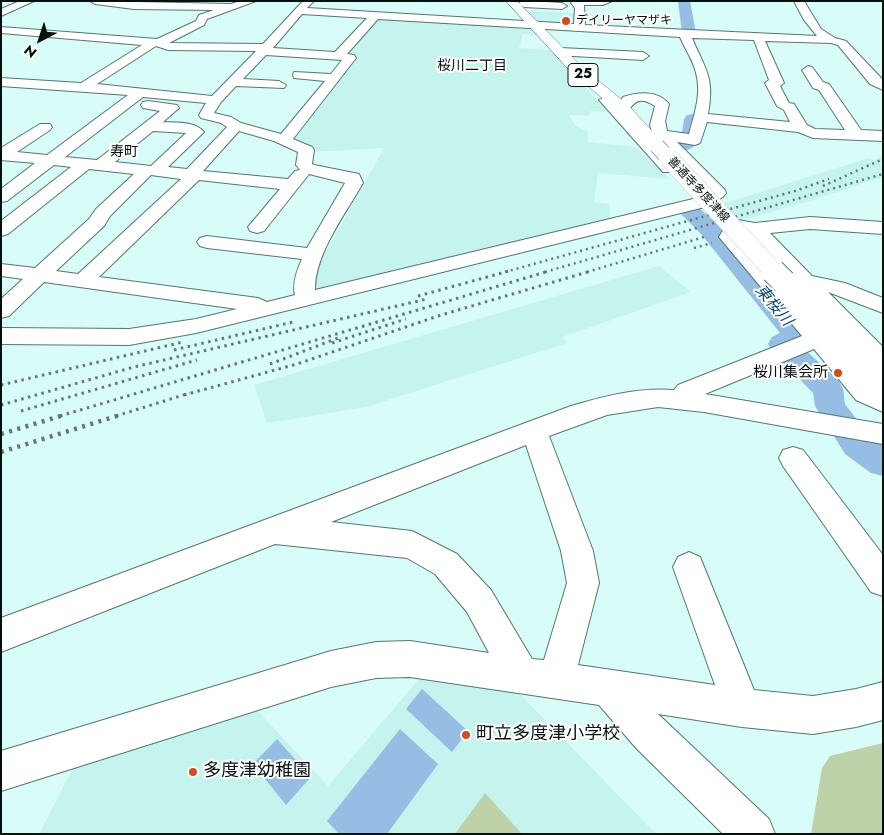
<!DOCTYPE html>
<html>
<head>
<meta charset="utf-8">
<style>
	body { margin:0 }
	#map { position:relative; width:884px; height:835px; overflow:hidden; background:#d8fcf8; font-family:Jost,sans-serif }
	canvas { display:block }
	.frame { position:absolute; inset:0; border:2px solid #04100e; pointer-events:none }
	.north { position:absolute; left:15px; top:15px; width:50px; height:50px; -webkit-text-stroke:4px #fff; paint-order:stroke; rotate:220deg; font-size:14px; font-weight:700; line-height:20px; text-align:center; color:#04100e }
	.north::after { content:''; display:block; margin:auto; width:18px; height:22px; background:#04100e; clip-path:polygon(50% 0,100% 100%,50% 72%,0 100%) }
</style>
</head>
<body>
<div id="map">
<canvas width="884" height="835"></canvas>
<div class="frame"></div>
<div class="north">N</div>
</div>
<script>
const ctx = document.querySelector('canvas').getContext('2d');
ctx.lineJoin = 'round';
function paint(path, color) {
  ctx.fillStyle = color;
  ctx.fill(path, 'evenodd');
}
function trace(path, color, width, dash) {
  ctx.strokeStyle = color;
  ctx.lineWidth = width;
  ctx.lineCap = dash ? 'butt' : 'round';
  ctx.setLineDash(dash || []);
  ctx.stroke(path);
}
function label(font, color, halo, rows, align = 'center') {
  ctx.font = font + ' Jost,"Noto Sans JP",sans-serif';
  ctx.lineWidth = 4;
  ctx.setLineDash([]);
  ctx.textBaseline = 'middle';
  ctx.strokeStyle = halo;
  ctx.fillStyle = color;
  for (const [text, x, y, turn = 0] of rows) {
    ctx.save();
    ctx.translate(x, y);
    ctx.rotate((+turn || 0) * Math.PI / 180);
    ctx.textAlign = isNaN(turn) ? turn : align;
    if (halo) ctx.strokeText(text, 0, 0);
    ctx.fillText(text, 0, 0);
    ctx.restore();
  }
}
paint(new Path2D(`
	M526 11 576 13 577 20 573 26 539 24Z
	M376 17 527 25 538 35 523 34 519 48 552 50 607 112 591 111 588 116 569 115 575 125 588 132V142L636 147 670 179 598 173 594 202 609 204 611 219 317 291 311 289 320 257H323L384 148 312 152 313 148 291 139 355 58 343 54Z
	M883 155V162L880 164 883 165V177L813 200 712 229 693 213 869 158 874 160Z
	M659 266 691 292 562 337 567 343 366 407 267 423 254 385Z
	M425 672 511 685 656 834H39L78 758 252 705 328 786Z`), '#c5f3ee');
paint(new Path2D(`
	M883 743V834H811L822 768 830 756Z
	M485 793 522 834H455Z`), '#bed1a9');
paint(new Path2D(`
	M422 689 468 731 452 752 406 709Z
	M400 729 438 764 387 834H339L327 821Z
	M277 739 311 777 286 805 253 764Z`), '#96bde4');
paint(new Path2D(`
	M678 1H690L696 33 694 36 689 37 682 33Z
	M693 114 699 115 702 119 699 141C693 149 686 152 676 150L674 146 681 139 684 119 687 115Z
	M690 206 698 207 718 225 807 329 811 335 807 341 800 345 839 381 843 389 845 404 869 436 883 445V476L871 473 845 454 815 406 813 393 772 351 768 344 772 337 780 333 702 235 679 212 682 207Z`), '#96bde4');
const minor = new Path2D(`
	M20 1H34L1 16V9Z
	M90 1 231 4 240 1H256L207 19 204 25 169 43 263 44 303 1H314L307 8 574 24 575 8 571 3 572 1H612L603 5H584L585 25 817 36 804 20 794 1H804L821 29 835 38 846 41 883 80V90L870 84 838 45 831 43 765 41 784 83 780 86 789 103 794 104 807 125 815 129 845 130 819 90 813 88 802 70 808 66 812 67 823 82 829 84 861 130 883 131V141L813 138 798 132 707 122 700 143 695 145 677 142 725 190 726 193 723 197 705 207 196 333 129 345 1 344V328L129 329 196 319 237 309 44 282 9 316 1 318V299L23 279 1 276V264L35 268 89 219 96 209 134 174 89 169 8 234 1 236V221L71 167 54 165 7 201 1 202V189L35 163 1 160V148L40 124H50L52 127 50 130 17 152 47 155 128 95 1 86V78L81 83 142 45 1 33V27L157 39 196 21 199 15 214 10 134 9 95 4ZM302 14 367 18 335 52 273 48ZM378 19 680 37C685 49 693 60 696 73 702 94 694 115 689 134L667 131 665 121 669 104C658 90 638 92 623 97L618 105 611 97 606 96 599 100 663 172H675L677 169 675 166 625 112 628 111C636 99 642 98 655 106L650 125 653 135 707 191 693 199 315 290C314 255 346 213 363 183L359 174 314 165 312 164 314 150 312 147 293 139 356 58 354 55 347 54ZM692 38 754 40 769 80 765 83 777 106 784 110 790 122 708 114C715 77 705 69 692 38ZM156 46 168 50 256 51 212 96 97 84ZM266 55 342 60 331 74 294 72 293 75 294 78 325 81 281 134 241 123 231 117 214 113 221 102 236 86 284 88 286 85 279 81 243 79ZM143 97 206 103 199 115 201 118 221 123 227 127 187 169 168 167 204 132C195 121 176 123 163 122L179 108 177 105 148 101 143 102 141 105 143 108 160 111 97 160 65 157ZM153 131 186 133 151 166 115 162ZM239 131 274 141 298 152 296 165 300 170 295 171 288 179 203 171ZM309 174 345 183 307 248 207 236 200 238 197 242 200 246 207 248 302 259C297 270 292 283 295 295L267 302 258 298 99 277 199 180 280 189 248 227 250 231 257 233 264 231ZM151 175 181 179 78 274 56 271 104 226 110 216Z
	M529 1 562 3 567 6 562 9 524 7 519 4 520 2Z
	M560 48 643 52 649 56 643 60 556 55 554 52Z
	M810 217 883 222V234L810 229 770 233 812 276 845 283 883 298V313L828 292 883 347V370L874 368 749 234 741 232 739 236 874 386 883 391V412L856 400 814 349 705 394 883 424V444L704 412 658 407 607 415 549 436 593 551 599 583 578 665 715 685 673 567 678 557 689 552 700 557 754 690 813 696 856 689 883 682V720L856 727 813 734 742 727 658 714 769 819 775 834H723L636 748 599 705 410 677 376 678 331 687 1 791V751L331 651 376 642 410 641 489 653 467 612 435 574 407 558 275 544 1 652V618L571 406C604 396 640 387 674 390L678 385 802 336 719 237 726 225 738 220 755 223ZM526 445 561 551 567 583 544 660 532 659 491 590 457 554 412 531 331 522Z
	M793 447 803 450 883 555V596L871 592 783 466 779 458 783 450Z`);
const major = new Path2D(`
	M506 1H517L583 68 628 105 663 143 665 146 663 149H651L618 111 573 74Z
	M784 275 792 277 829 318 883 367V391L874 389 813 328 776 287 773 282 776 277Z`);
trace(minor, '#557673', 2);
trace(major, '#557673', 1);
paint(minor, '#fff');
paint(major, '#fff');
trace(new Path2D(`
	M823 186 883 159
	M694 248 712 243
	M505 272 795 191 829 179
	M545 272 883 174
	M587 272 704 237`), '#627875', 2.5, [2, 4]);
trace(new Path2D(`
	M418 296 509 271
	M332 343 406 319
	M174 350 293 322
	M270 364 338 338
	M1 385 183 342
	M184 395 297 364 441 315 591 271
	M1 405 134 367 427 299
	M21 411 197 360
	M60 416 549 271
	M116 416 190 393`), '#627875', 3, [2.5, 4.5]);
trace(new Path2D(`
	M1 434 64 415
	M1 452 120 415`), '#627875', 4.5, [3, 5.5]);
const majorBridgeFar2 = new Path2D(`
	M657 146 669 159`);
const majorBridgeFar1 = new Path2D(`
	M668 157 774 272`);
const majorBridge = new Path2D(`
	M773 271 784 282`);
trace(majorBridgeFar2, '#557673', 16, []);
trace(majorBridgeFar1, '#557673', 19, []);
trace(majorBridge, '#557673', 26, []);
trace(majorBridgeFar2, '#fff', 15);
trace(majorBridgeFar1, '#fff', 19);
trace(majorBridge, '#fff', 24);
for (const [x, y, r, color] of [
	[566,21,5,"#d34b20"],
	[838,373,5,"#d34b20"],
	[466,735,5,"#d34b20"],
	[193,772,5,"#d34b20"]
]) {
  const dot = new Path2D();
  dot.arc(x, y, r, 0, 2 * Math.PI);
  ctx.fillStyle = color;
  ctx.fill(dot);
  trace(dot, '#fff', 2);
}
label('12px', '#04100e', '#fff', [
	["デイリーヤマザキ",576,21]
], 'left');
label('12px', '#04100e', '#fff', [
	["善通寺多度津線",698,190,47]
]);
label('14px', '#04100e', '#fff', [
	["桜川二丁目",472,67],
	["寿町",124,153]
]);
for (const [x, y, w] of [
	[583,75,30]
]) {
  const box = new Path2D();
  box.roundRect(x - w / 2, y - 11.5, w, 23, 4);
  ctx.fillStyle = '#fff';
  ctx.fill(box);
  trace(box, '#04100e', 1);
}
label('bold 14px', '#04100e', null, [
	["25",583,75]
]);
label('15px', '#04100e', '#fff', [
	["桜川集会所",828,373]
], 'right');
label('italic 16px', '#104a7b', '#fff', [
	["東桜川",773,306,50]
]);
label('18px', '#04100e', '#fff', [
	["町立多度津小学校",476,735],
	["多度津幼稚園",203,772]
], 'left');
</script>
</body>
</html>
